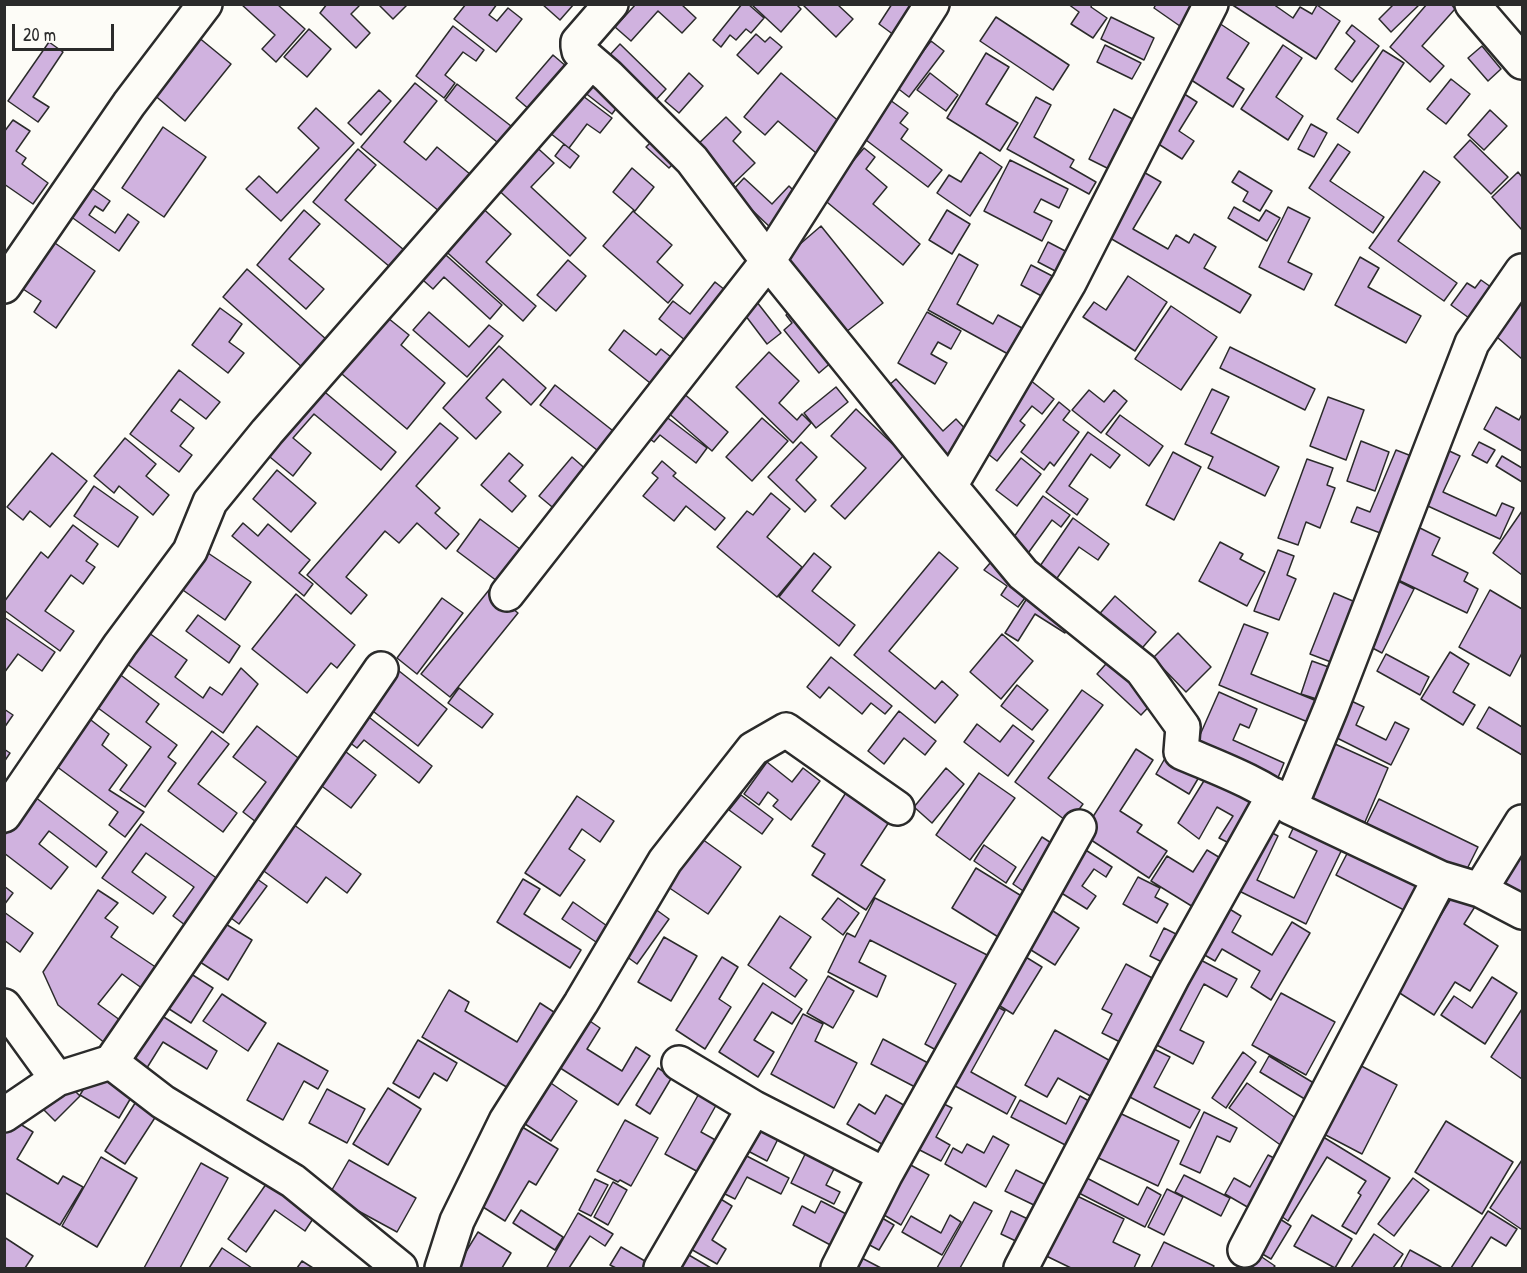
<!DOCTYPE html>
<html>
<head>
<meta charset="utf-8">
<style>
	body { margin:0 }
	#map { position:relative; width:1527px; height:1273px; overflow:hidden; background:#fdfcf7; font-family:"Patrick Hand",sans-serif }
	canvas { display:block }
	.frame { position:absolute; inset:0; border:6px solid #2b2b2b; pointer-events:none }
	.scale { position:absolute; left:12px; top:24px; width:102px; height:27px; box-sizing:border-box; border:3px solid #2b2b2b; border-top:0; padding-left:8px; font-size:18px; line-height:21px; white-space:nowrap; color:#2b2b2b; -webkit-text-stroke:4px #fdfcf7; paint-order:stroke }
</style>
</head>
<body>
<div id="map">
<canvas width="1527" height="1273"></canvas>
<div class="frame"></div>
<div class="scale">20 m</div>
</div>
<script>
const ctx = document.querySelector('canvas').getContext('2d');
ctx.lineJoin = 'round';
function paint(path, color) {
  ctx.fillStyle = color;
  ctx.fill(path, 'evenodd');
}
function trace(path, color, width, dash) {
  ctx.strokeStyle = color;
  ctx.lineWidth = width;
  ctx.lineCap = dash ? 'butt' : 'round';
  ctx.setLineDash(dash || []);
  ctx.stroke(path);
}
const building = new Path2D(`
	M241 4H277L305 29 276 62 262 49 275 35Z
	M327 4H357L359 6 351 14 370 33 356 48 320 13Z
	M378 4H408L393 19Z
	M466 4H497L489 15 497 21 508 8 522 19 496 52 454 19Z
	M542 4H574L560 20Z
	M636 4H681L696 18 682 33 658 11 631 41 615 27Z
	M742 4H748L764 18 751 33 746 29 736 40 730 35 721 47 713 40Z
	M751 4H796L801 9 781 32Z
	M802 4H837L853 19 836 37Z
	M892 4H921L898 38 879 24Z
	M1068 4H1092L1091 7 1107 18 1093 38 1071 24 1079 12Z
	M1156 4H1204L1187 31 1154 8Z
	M1231 4H1273L1293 18 1300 7 1312 14 1317 5 1340 21 1316 59Z
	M1394 4H1420L1391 32 1379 19Z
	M1427 4H1451L1455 9 1422 46 1444 66 1430 82 1390 47Z
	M996 17 1069 65 1053 90 980 41Z
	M1111 17 1154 38 1144 60 1101 39Z
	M1216 21 1249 43 1227 78 1244 89 1233 107 1182 74Z
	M1352 25 1379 46 1352 82 1335 69 1355 41 1346 33Z
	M453 26 484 50 476 61 463 52 445 75 455 83 444 98 416 76Z
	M309 29 331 49 307 77 284 57Z
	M192 32 231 64 185 121 146 88Z
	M756 34 765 42 770 37 782 47 758 74 737 55Z
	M931 41 944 51 909 97 896 87Z
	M49 42 63 52 33 97 49 107 38 122 8 101Z
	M620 44 666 89 652 104 606 59Z
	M1105 45 1141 63 1132 79 1097 62Z
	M1283 45 1302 58 1276 97 1303 116 1288 140 1241 109Z
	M1482 46 1501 69 1488 81 1468 58Z
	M1383 50 1404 63 1358 133 1337 119Z
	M986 53 1009 67 986 104 1018 123 1000 151 947 118Z
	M553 55 567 67 530 110 516 98Z
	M592 72 624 98 612 114 579 88Z
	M689 73 703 86 679 113 665 101Z
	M781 73 847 128 822 158 778 121 765 135 744 117Z
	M930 73 958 95 946 111 917 90Z
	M1451 79 1470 94 1446 124 1427 109Z
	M415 83 437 101 404 142 426 160 437 147 476 179 445 216 361 147Z
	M457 84 520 133 507 150 445 100Z
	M379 90 391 101 361 135 348 123Z
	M575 90 612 118 600 133 587 124 569 148 545 129Z
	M1178 90 1197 102 1179 131 1194 141 1182 159 1149 138Z
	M1036 97 1051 105 1034 137 1074 160 1070 167 1096 182 1089 194 1007 149Z
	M890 100 908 113 900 123 908 129 901 139 942 170 928 187 862 137Z
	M316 108 354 143 281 221 246 189 259 176 277 193 319 148 298 128Z
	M1114 109 1140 123 1115 172 1089 159Z
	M1490 110 1507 126 1484 150 1468 135Z
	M726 117 741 132 733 141 755 163 730 187 693 149Z
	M13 120 30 131 16 151 26 158 22 164 48 183 33 204 4 184V132Z
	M1311 124 1327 133 1314 157 1298 149Z
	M163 127 206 157 164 217 122 188Z
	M658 135 681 156 669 168 646 147Z
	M1470 140 1508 177 1491 194 1454 157Z
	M532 143 554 163 531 187 586 238 570 256 493 185Z
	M564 144 579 156 570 168 555 156Z
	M1338 144 1350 152 1330 181 1384 217 1373 233 1309 188Z
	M864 148 875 157 866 169 887 187 873 204 920 244 903 265 822 198Z
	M358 149 376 165 345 200 404 250 390 267 313 202Z
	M980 152 1002 167 970 216 937 193 949 175 961 182Z
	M1010 160 1068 189 1059 208 1041 199 1034 212 1052 221 1042 241 984 211Z
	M632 168 654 187 635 211 613 192Z
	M1140 170 1161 182 1133 229 1168 249 1176 235 1189 243 1194 234 1216 247 1204 268 1251 295 1240 313 1103 234Z
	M1239 171 1272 191 1260 211 1243 201 1248 192 1232 182Z
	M1424 171 1440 182 1398 241 1457 283 1444 301 1369 248Z
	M1518 172 1522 177V230L1492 197Z
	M744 178 772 204 789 186 801 198 772 229 732 191Z
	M90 187 110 201 103 211 95 206 89 215 115 233 128 214 139 222 119 251 70 216Z
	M478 204 511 234 486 262 536 306 523 321 440 246Z
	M1234 207 1259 221 1266 210 1280 218 1267 241 1228 218Z
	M1288 207 1310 218 1288 262 1312 274 1304 290 1259 267Z
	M304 210 320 224 289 259 324 289 306 309 257 265Z
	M947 210 970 224 952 254 929 240Z
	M633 211 672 245 657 262 683 285 668 303 603 246Z
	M821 226 883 303 846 332 785 257Z
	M52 241 95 271 56 328 34 312 41 301 20 287Z
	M1048 242 1071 254 1061 274 1038 262Z
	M438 248 502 305 490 319 444 277 433 289 415 273Z
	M959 254 978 265 957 304 993 324 998 315 1022 328 1008 354 928 310Z
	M1360 257 1379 268 1368 287 1421 316 1406 343 1335 305Z
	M568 260 586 276 556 311 537 295Z
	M1031 265 1060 280 1049 300 1021 285Z
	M247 269 327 340 303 368 223 297Z
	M1128 276 1167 302 1135 351 1083 317 1094 302 1106 310Z
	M1481 280 1498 292 1476 323 1451 305 1467 283 1475 288Z
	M715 282 730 294 691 345 659 319 673 301 690 314Z
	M1522 290V359L1489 330Z
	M753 297 781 333 767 344 739 307Z
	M1171 306 1217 337 1181 390 1135 359Z
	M220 308 242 324 229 342 244 353 228 373 192 345Z
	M793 309 841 354 819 373 784 330 792 323 786 315Z
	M429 312 469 347 489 325 503 336 467 377 413 330Z
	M927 312 961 331 951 349 938 342 931 354 947 363 935 384 898 363Z
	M383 314 409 335 401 345 445 383 407 429 336 369Z
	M624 330 656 355 661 349 676 361 655 387 609 350Z
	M499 346 546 388 531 405 503 379 486 398 501 412 476 439 443 408Z
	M1230 347 1315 389 1305 410 1220 368Z
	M769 352 799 381 779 403 797 420 802 414 811 423 793 443 736 387Z
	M179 370 220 402 206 419 180 399 171 411 194 428 180 446 192 455 179 472 130 434Z
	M896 379 943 431 956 419 972 436 943 463 880 393Z
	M1030 380 1054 399 1042 414 1032 406 1020 421 1025 425 997 461 979 447Z
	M555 385 617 434 602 454 540 405Z
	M674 385 728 432 712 451 658 404Z
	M836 387 848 402 816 428 804 413Z
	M320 388 396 452 381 470 314 414 293 438 311 453 293 476 259 448Z
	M1212 389 1229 397 1211 433 1279 467 1265 496 1208 468 1213 457 1185 444Z
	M1089 390 1104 402 1114 390 1127 401 1101 433 1072 410Z
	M1328 397 1364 410 1346 460 1310 446Z
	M1059 402 1070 411 1063 420 1079 432 1054 466 1050 462 1044 470 1021 452Z
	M1496 407 1519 420 1522 414V451L1484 429Z
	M656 409 707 448 696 463 660 435 654 442 639 431Z
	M856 409 904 455 845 519 831 506 866 468 831 436Z
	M1120 415 1163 446 1149 466 1106 434Z
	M762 418 788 441 752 481 726 457Z
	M440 423 458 438 416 486 440 508 435 513 459 534 446 549 417 523 399 543 385 531 346 577 367 595 351 614 307 575Z
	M1088 432 1120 455 1110 468 1091 454 1069 486 1088 499 1077 515 1046 492Z
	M125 438 156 464 146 476 169 495 153 515 119 486 114 493 94 476Z
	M1361 441 1389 452 1375 491 1347 481Z
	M801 442 817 457 796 480 816 500 805 512 768 477Z
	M1479 442 1495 450 1487 463 1472 455Z
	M1443 448 1460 456 1443 492 1496 516 1502 503 1514 508 1500 539 1419 502Z
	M1396 450 1414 457 1383 534 1351 522 1357 507 1370 512Z
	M1173 452 1201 467 1174 520 1146 505Z
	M52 453 87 481 50 527 30 511 23 520 7 507Z
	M509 453 523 465 509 481 526 496 512 512 481 485Z
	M1502 456 1522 468V482L1496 466Z
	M572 457 589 472 557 511 539 496Z
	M1021 458 1041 474 1017 506 996 490Z
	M1307 459 1333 468 1327 485 1335 488 1320 528 1306 522 1298 545 1278 538Z
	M662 461 676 473 673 476 725 518 715 530 686 506 674 521 643 496 658 478 652 473Z
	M277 470 316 503 291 532 253 499Z
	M94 486 138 517 118 547 74 516Z
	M771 493 790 509 767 537 802 567 777 597 717 547 747 511 753 515Z
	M1043 496 1070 515 1061 527 1052 520 1026 556 1009 544Z
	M1522 511V575L1493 553Z
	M1073 518 1109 544 1098 560 1079 547 1055 581 1038 569Z
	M480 519 520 549 497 581 457 551Z
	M243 523 258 536 268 524 310 560 299 573 313 584 304 596 232 536Z
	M73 525 98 544 86 561 95 567 83 584 71 575 45 611 74 631 60 651 4 610V602L41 552 48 558Z
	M1416 526 1440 538 1432 555 1468 573 1464 581 1478 589 1467 613 1392 577Z
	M1220 542 1243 554 1240 559 1265 572 1247 606 1199 581Z
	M1278 550 1294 556 1287 575 1296 579 1279 620 1254 611Z
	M205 551 251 582 225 620 180 588Z
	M939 552 958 568 889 651 935 689 942 681 958 695 935 723 854 655Z
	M814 553 831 567 812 591 855 625 839 646 779 597Z
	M991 562 1031 590 1018 607 1001 595 1007 586 984 570Z
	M1392 578 1414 589 1382 653 1361 642Z
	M489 590 518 613 450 697 421 674Z
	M1490 590 1522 609V653L1510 676 1459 647Z
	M1031 592 1073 619 1065 633 1035 614 1018 641 1005 633Z
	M1334 593 1360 604 1336 664 1310 654Z
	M296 594 355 645 337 668 331 663 307 693 252 649Z
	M1115 596 1156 632 1137 654 1096 618Z
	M442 598 463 613 417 674 397 658Z
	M198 615 240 646 229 663 186 631Z
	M4 617 55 652 42 671 18 654 4 673Z
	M1244 624 1268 633 1251 674 1324 704 1315 725 1219 685Z
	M149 633 187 660 175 677 203 698 210 687 222 695 241 668 258 684 223 733 127 664Z
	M1178 633 1211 667 1186 692 1153 658Z
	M1002 634 1033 661 1001 699 970 672Z
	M1450 652 1469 664 1453 692 1475 705 1463 725 1421 699Z
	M1386 654 1429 677 1420 695 1377 671Z
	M1113 656 1158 697 1141 715 1097 674Z
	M831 657 892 706 885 714 871 703 862 714 829 687 820 698 807 687Z
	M1312 661 1337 670 1326 702 1301 694Z
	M394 667 447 709 418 746 365 705Z
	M118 673 159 704 146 722 177 745 168 757 176 763 145 807 120 790 151 747 94 705Z
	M1017 685 1048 710 1032 730 1001 706Z
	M459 688 493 714 482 728 448 703Z
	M1082 690 1103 705 1048 778 1083 804 1069 823 1015 782Z
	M1219 692 1257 709 1249 728 1240 724 1233 740 1284 763 1277 780 1196 744Z
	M1345 698 1364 707 1356 725 1386 740 1395 722 1409 729 1391 765 1327 733Z
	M1489 707 1522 727V755L1477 728Z
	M4 709 13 715 4 728Z
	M361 711 432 766 419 783 364 740 357 748 341 736Z
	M899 711 936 741 925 755 904 738 884 764 868 751Z
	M87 717 109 734 102 745 127 765 109 790 144 812 125 837 109 825 118 812 52 763Z
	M977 724 1000 742 1013 725 1034 741 1008 776 964 742Z
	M257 726 306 764 260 825 243 812 266 782 233 757Z
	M212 731 229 744 198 784 237 813 223 832 168 791Z
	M1324 739 1388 768 1365 822 1304 805Z
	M337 745 376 775 351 808 311 778Z
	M4 749 10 753 4 762Z
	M1136 749 1153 760 1120 811 1142 825 1137 832 1167 851 1149 878 1082 834Z
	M1168 753 1202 772 1189 794 1156 774Z
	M767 762 792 782 803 768 820 781 791 820 773 806 778 800 768 792 759 805 744 794Z
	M946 768 964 784 932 823 914 807Z
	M1210 771 1260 798 1233 845 1219 838 1233 816 1217 807 1199 839 1178 823Z
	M979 773 1015 798 970 860 936 835Z
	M847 791 891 819 861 865 885 880 866 910 812 875 825 854 812 846Z
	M741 795 773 819 762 834 729 810Z
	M577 796 614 821 600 842 582 829 569 849 585 860 560 896 525 873Z
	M35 797 107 852 96 867 49 831 39 844 68 867 51 889 4 853V836Z
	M1379 799 1478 847 1465 873 1366 825Z
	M286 819 361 874 347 893 326 877 307 903 253 863Z
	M1297 820 1345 843 1306 924 1229 886 1259 826 1278 836 1257 880 1294 898 1317 851 1289 837Z
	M141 824 222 882 189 928 173 916 194 887 146 853 132 872 166 897 153 914 102 878Z
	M1042 837 1062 850 1032 897 1013 884Z
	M702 839 741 867 708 914 668 887Z
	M1522 842V902L1499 891Z
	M1352 844 1420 879 1404 910 1336 875Z
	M984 845 1016 867 1006 883 974 861Z
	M1081 847 1112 867 1106 877 1094 869 1082 886 1096 896 1087 909 1055 889Z
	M1207 850 1227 862 1198 910 1151 881 1167 856 1193 872Z
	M976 868 1028 900 1003 940 952 908Z
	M250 874 267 886 239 924 223 912Z
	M1138 877 1160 888 1155 897 1168 904 1157 923 1123 904Z
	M523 879 540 889 524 914 581 950 570 968 497 922Z
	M4 886 13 893 4 905Z
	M98 890 118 903 105 918 118 927 111 937 160 970 146 991 122 974 98 1004 124 1023 106 1044 58 1005 43 972Z
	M1455 892 1476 905 1464 924 1498 946 1470 991 1455 982 1434 1015 1395 990Z
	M838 898 859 913 843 935 822 919Z
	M875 898 995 959 947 1056 925 1044 956 984 870 940 859 962 886 976 877 997 828 972 847 933 855 937Z
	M573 902 610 928 599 944 562 919Z
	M1223 905 1241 916 1232 932 1272 955 1292 922 1310 933 1271 1000 1251 987 1260 971 1222 949 1215 961 1196 950Z
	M651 906 669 919 637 964 619 951Z
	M1047 907 1079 928 1055 965 1023 945Z
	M4 912 33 933 20 952 4 940Z
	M780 916 811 937 790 968 807 980 795 997 748 965Z
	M224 923 252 940 228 980 200 962Z
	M1164 928 1182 937 1168 965 1150 956Z
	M664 937 697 956 671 1001 638 982Z
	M1016 951 1042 967 1013 1014 987 998Z
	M1193 956 1237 979 1227 997 1204 984 1180 1030 1204 1042 1193 1064 1149 1041Z
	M722 957 738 967 719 999 731 1007 705 1049 676 1030Z
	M1126 964 1156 980 1122 1043 1102 1033 1112 1014 1102 1009Z
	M185 970 213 988 191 1023 163 1005Z
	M828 976 854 991 833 1028 807 1013Z
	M1492 977 1517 993 1485 1044 1441 1015 1454 996 1472 1008Z
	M763 983 802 1009 792 1024 772 1012 754 1040 774 1052 758 1077 719 1052Z
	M449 990 469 1002 465 1011 517 1042 540 1003 560 1016 515 1092 422 1037Z
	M1281 993 1335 1022 1306 1075 1252 1045Z
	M222 994 266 1023 248 1051 203 1021Z
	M987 1001 1005 1011 971 1072 1016 1097 1007 1114 944 1080Z
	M1522 1009V1079L1491 1057Z
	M156 1012 217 1051 207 1069 163 1042 145 1071 126 1059Z
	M803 1014 823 1024 815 1041 857 1063 834 1108 771 1074Z
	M584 1017 600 1028 587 1049 622 1071 636 1047 650 1056 618 1105 554 1064Z
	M1055 1030 1114 1063 1094 1098 1058 1078 1047 1097 1025 1085Z
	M883 1039 930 1064 917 1088 871 1064Z
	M418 1040 457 1063 447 1081 434 1073 419 1098 393 1083Z
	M278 1043 328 1071 318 1089 304 1081 283 1120 247 1100Z
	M1146 1045 1170 1057 1154 1087 1200 1110 1190 1128 1122 1093Z
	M1243 1052 1256 1062 1226 1108 1212 1098Z
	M1269 1056 1322 1088 1313 1104 1260 1072Z
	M1354 1062 1397 1085 1362 1154 1318 1131Z
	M658 1068 672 1077 650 1114 636 1105Z
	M93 1073 132 1096 119 1118 80 1095Z
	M545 1079 577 1101 551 1141 519 1120Z
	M64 1080 80 1096 55 1121 39 1105Z
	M1247 1083 1304 1124 1286 1149 1229 1108Z
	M388 1088 421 1109 388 1165 353 1144Z
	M327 1089 365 1109 347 1143 309 1123Z
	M701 1090 719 1100 701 1132 719 1142 702 1174 665 1154Z
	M886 1095 909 1108 887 1147 847 1124 859 1104 875 1114Z
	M1080 1096 1098 1106 1075 1150 1011 1117 1020 1100 1066 1124Z
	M934 1099 952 1108 936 1137 950 1145 941 1161 910 1145Z
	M137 1100 158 1113 125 1164 105 1151Z
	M1111 1109 1179 1141 1158 1186 1090 1154Z
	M1204 1112 1237 1128 1230 1142 1217 1136 1200 1173 1180 1164Z
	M12 1119 33 1132 17 1159 58 1184 63 1176 83 1187 60 1225 4 1192V1131Z
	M625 1120 658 1138 631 1186 620 1180 618 1182 597 1171Z
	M1446 1121 1513 1162 1482 1214 1415 1172Z
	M762 1124 781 1133 767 1161 748 1151Z
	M519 1125 558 1149 536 1185 529 1181 505 1221 472 1200Z
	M1320 1135 1390 1178 1356 1234 1342 1226 1361 1195 1358 1193 1366 1181 1327 1157 1288 1221 1274 1211Z
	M993 1136 1009 1145 986 1187 945 1164 953 1148 962 1153 967 1144 984 1153Z
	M811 1142 840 1157 826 1185 840 1192 834 1204 791 1183Z
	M739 1152 789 1178 781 1194 747 1177 735 1199 719 1191Z
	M1268 1155 1284 1163 1256 1212 1225 1194 1234 1178 1250 1187Z
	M101 1157 137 1178 97 1247 62 1226Z
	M349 1160 416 1198 397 1232 329 1195Z
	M1522 1160V1228L1521 1229 1490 1208Z
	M201 1163 228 1178 180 1268H144Z
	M907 1163 929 1175 901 1225 879 1212Z
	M1016 1170 1048 1186 1038 1207 1005 1191Z
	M1184 1175 1230 1198 1221 1216 1175 1192Z
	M1083 1176 1138 1205 1147 1187 1161 1195 1145 1227 1075 1191Z
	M271 1177 318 1211 305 1231 275 1210 246 1252 228 1239Z
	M1413 1178 1429 1190 1394 1236 1378 1224Z
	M595 1179 608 1185 591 1216 579 1210Z
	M613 1182 627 1190 608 1225 594 1217Z
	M1167 1189 1183 1197 1164 1235 1148 1227Z
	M1065 1190 1124 1219 1113 1242 1140 1255 1134 1268H1071L1036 1251Z
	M719 1198 732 1206 712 1240 726 1249 717 1264 689 1248Z
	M821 1201 852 1217 836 1248 793 1225 802 1206 815 1213Z
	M974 1202 992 1211 960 1268H937Z
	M521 1210 563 1237 555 1250 513 1223Z
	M1011 1211 1030 1220 1020 1243 1001 1234Z
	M1488 1211 1517 1229 1506 1246 1491 1237 1471 1268H1451Z
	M578 1213 613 1234 605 1246 590 1236 569 1268H550L547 1267Z
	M1272 1214 1291 1226 1271 1259 1252 1248Z
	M877 1215 894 1225 879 1250 862 1241Z
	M950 1215 961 1222 942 1255 902 1232 911 1216 941 1233Z
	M1312 1215 1352 1239 1335 1268 1294 1246Z
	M478 1232 511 1253 502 1268H456Z
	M1374 1234 1403 1254 1393 1268H1351Z
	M4 1237 33 1256 25 1268H4Z
	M1164 1242 1214 1266 1213 1268H1151Z
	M621 1247 650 1264 647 1268H616L610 1265Z
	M222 1248 252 1268H209Z
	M1410 1250 1441 1267 1440 1268H1403L1401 1267Z
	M682 1251 711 1268H673Z
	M1253 1251 1275 1266 1273 1268H1242Z
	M856 1255 881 1268H848Z
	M302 1261 313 1268H297Z`);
paint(building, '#d0b2df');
trace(building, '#2b2b2b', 1.5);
const minor = new Path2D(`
	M611 4 578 42V46L579 51 608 76 692 160 768 261 950 486 1023 574 1142 670 1183 727 1181 752C1218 768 1258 782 1290 807L1440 878 1480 890 1522 912
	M1472 4 1522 62
	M4 286 129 104 205 4
	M950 486 1069 283 1211 4
	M507 594 768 261 932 4
	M1290 807 1331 708 1472 343 1522 271
	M4 815 120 645 190 551 210 502 267 432 591 62
	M1480 890 1522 822
	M4 1006 57 1079
	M111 1062 381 669
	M679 1063 754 1108 885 1175
	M4 1115 57 1079 111 1062 163 1102 293 1181 400 1268
	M1245 1250 1440 878
	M442 1268 457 1221 506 1121 581 1003 665 861 753 749 786 730 897 808
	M661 1268 754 1108
	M838 1268 885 1175 1079 827
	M1021 1268 1173 976 1274 795`);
trace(minor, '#2b2b2b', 38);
trace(minor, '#fdfcf7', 33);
</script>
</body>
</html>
